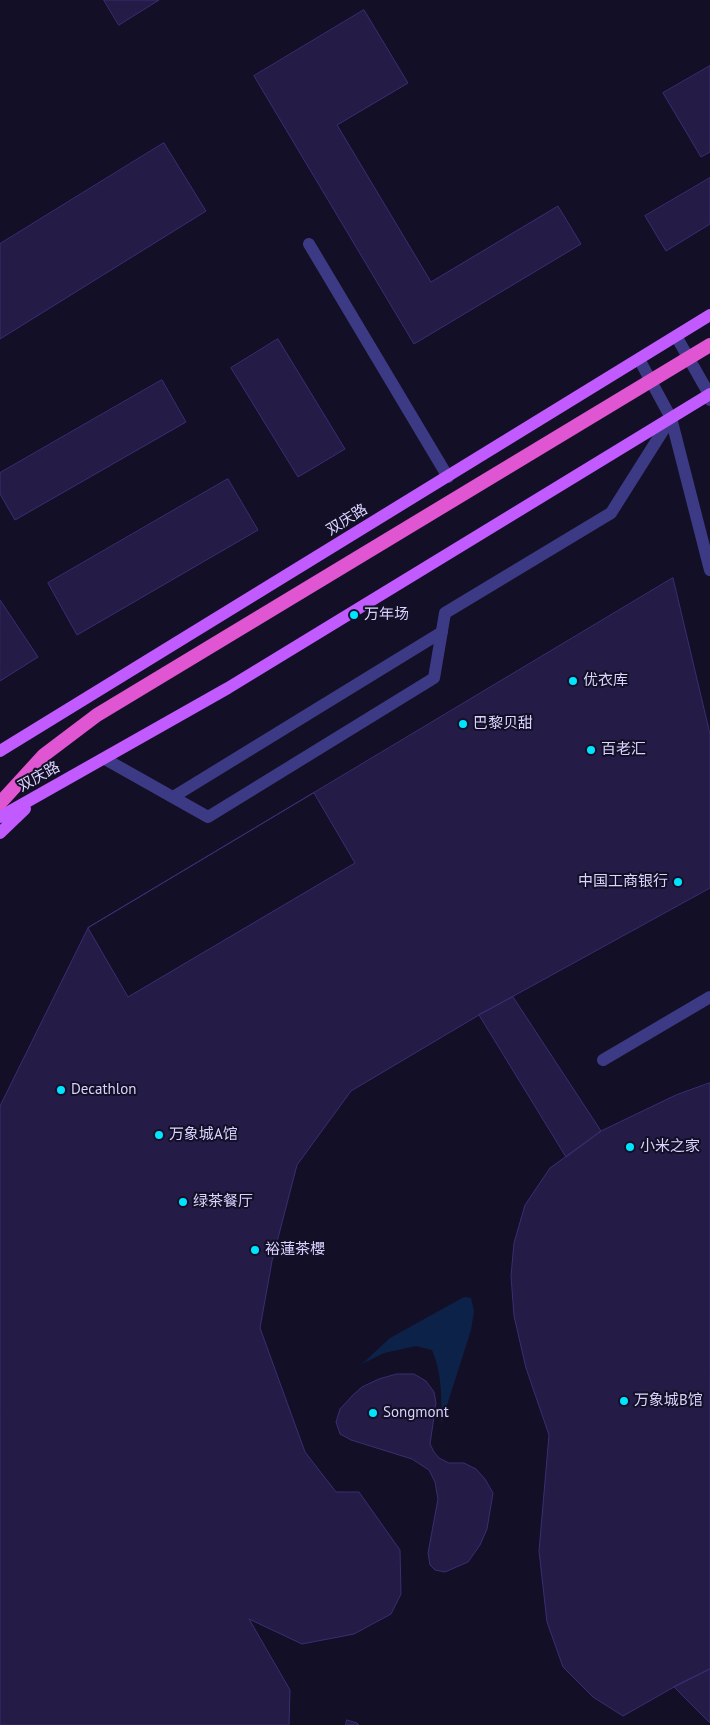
<!DOCTYPE html>
<html>
<head>
<meta charset="utf-8">
<style>
	body { margin:0 }
	canvas { display:block; background:#130f26 }
</style>
</head>
<body>
<canvas width="710" height="1725"></canvas>
<script>
const ctx = document.querySelector('canvas').getContext('2d');
ctx.lineJoin = 'round';
function paint(path, color) {
  ctx.fillStyle = color;
  ctx.fill(path, 'evenodd');
}
function trace(path, color, width, dash) {
  ctx.strokeStyle = color;
  ctx.lineWidth = width;
  ctx.lineCap = dash ? 'butt' : 'round';
  ctx.setLineDash(dash || []);
  ctx.stroke(path);
}
function label(font, color, halo, rows, align = 'center') {
  ctx.font = font + ' "PT Sans","Noto Sans SC",sans-serif';
  ctx.lineWidth = 4;
  ctx.setLineDash([]);
  ctx.textBaseline = 'middle';
  ctx.strokeStyle = halo;
  ctx.fillStyle = color;
  for (const [text, x, y, turn = 0] of rows) {
    ctx.save();
    ctx.translate(x, y);
    ctx.rotate((+turn || 0) * Math.PI / 180);
    ctx.textAlign = isNaN(turn) ? turn : align;
    if (halo) ctx.strokeText(text, 0, 0);
    ctx.fillText(text, 0, 0);
    ctx.restore();
  }
}
paint(new Path2D(`
	M464 1297 471 1298 474 1311 471 1330 441 1424C442 1399 442 1373 432 1350L416 1346 384 1353 362 1364 390 1338Z`), '#0c2248');
const building = new Path2D(`
	M104 0H159L119 25Z
	M364 10 408 83 337 125 431 282 558 206 581 244 414 344 254 76Z
	M710 66V152L701 157 663 93Z
	M164 143 206 211 0 339V244Z
	M710 178V224L666 251 645 216Z
	M278 339 345 449 298 477 231 368Z
	M162 380 186 422 15 520 0 494V473Z
	M228 479 258 530 77 635 48 583Z
	M673 578 710 734V888L479 1015 351 1091 297 1165 272 1261 260 1328 305 1452 336 1492H359L400 1550 401 1594 391 1614 354 1634 302 1644 249 1619 290 1690 289 1725H0V1106L88 928Z
	M0 600 38 657 0 681Z
	M314 793 355 863 128 997 88 928Z
	M513 997 601 1131 566 1157 479 1015Z
	M710 1083V1669L674 1687 623 1716 593 1697 563 1667 547 1622 539 1551 549 1435 526 1368 514 1316 511 1276 514 1243 525 1205 550 1168 601 1131 676 1095Z
	M397 1374H414L426 1381 434 1392 436 1403 430 1444 434 1452 439 1458 449 1463H464L476 1469 485 1479 493 1493 487 1529 480 1545 468 1562 445 1572 435 1570 430 1565 428 1553 438 1499 435 1482 429 1470 412 1459 351 1440 340 1434 336 1422 340 1409 353 1395 362 1387 379 1379Z
	M710 1669V1723L674 1687Z
	M347 1720 357 1723 359 1725H346Z`);
paint(building, '#241b47');
trace(building, '#3b2d73', 1);
trace(new Path2D(`
	M105 759 208 817 434 678 445 613 611 513 671 418
	M173 797 442 632
	M603 1060 710 997`), '#3d3a85', 12);
trace(new Path2D(`
	M309 244 448 477
	M676 336 709 394 710 400
	M639 359 671 418 710 570`), '#3d3a85', 12);
trace(new Path2D(`
	M0 751 710 315
	M0 817 228 688 710 394
	M0 833 25 809`), '#c25bff', 12);
trace(new Path2D(`
	M0 803 44 755 97 715 710 345`), '#e055d1', 14);
for (const [x, y, r, color] of [
	[354,615,5,"#00e5ff"],
	[573,681,5,"#00e5ff"],
	[463,724,5,"#00e5ff"],
	[591,750,5,"#00e5ff"],
	[678,882,5,"#00e5ff"],
	[61,1090,5,"#00e5ff"],
	[159,1135,5,"#00e5ff"],
	[630,1147,5,"#00e5ff"],
	[183,1202,5,"#00e5ff"],
	[255,1250,5,"#00e5ff"],
	[624,1401,5,"#00e5ff"],
	[373,1413,5,"#00e5ff"]
]) {
  const dot = new Path2D();
  dot.arc(x, y, r, 0, 2 * Math.PI);
  ctx.fillStyle = color;
  ctx.fill(dot);
  trace(dot, '#130f26', 2);
}
label('15px', '#d9d4ff', '#130f26', [
	["双庆路",347,520,-32],
	["双庆路",39,777,-29]
]);
label('15px', '#d9d4ff', '#130f26', [
	["万年场",364,615],
	["优衣库",583,681],
	["巴黎贝甜",473,724],
	["百老汇",601,750],
	["中国工商银行",668,882,"right"],
	["Decathlon",71,1090],
	["万象城A馆",169,1135],
	["小米之家",640,1147],
	["绿茶餐厅",193,1202],
	["裕蓮茶櫻",265,1250],
	["万象城B馆",634,1401],
	["Songmont",383,1413]
], 'left');
</script>
</body>
</html>
